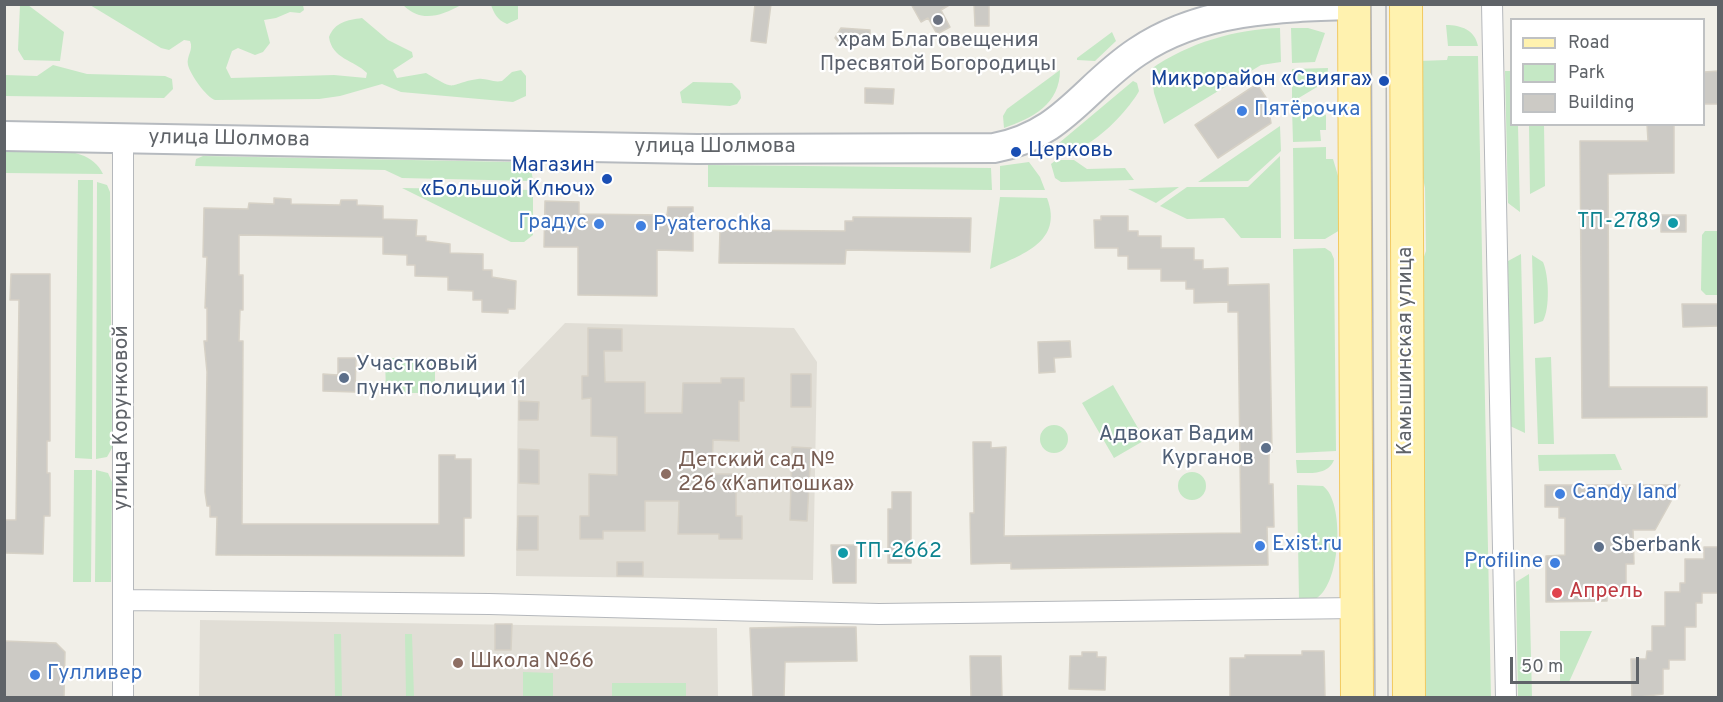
<!DOCTYPE html>
<html>
<head>
<meta charset="utf-8">
<style>
	body { margin:0 }
	#map { position:relative; width:1723px; height:702px; overflow:hidden; background:#f1efe8; font-family:Overpass,sans-serif }
	canvas { display:block }
	.frame { position:absolute; inset:0; border:6px solid #5f6368; pointer-events:none }
	.legend { position:absolute; left:1510px; top:18px; width:195px; height:108px; box-sizing:border-box; background:#fff; border:2px solid #bfc1c3; margin:0; padding:8px 10px; list-style:none; font-size:18px; color:#5f6368 }
	.legend li { display:flex; align-items:center; gap:12px; height:30px }
	.legend b { width:30px; border:2px solid #bfc1c3 }
	.scale { position:absolute; left:1510px; top:657px; width:129px; height:27px; box-sizing:border-box; border:3px solid #5f6368; border-top:0; padding-left:8px; font-size:18px; line-height:21px; white-space:nowrap; color:#5f6368; -webkit-text-stroke:4px #fff; paint-order:stroke }
</style>
</head>
<body>
<div id="map">
<canvas width="1723" height="702"></canvas>
<div class="frame"></div>
<ul class="legend">
<li><b style="height:8px;background:#fff2af"></b>Road</li>
<li><b style="height:16px;background:#c5e8c5"></b>Park</li>
<li><b style="height:16px;background:#cccac5"></b>Building</li>
</ul>
<div class="scale">50 m</div>
</div>
<script>
const ctx = document.querySelector('canvas').getContext('2d');
ctx.lineJoin = 'round';
function paint(path, color) {
  ctx.fillStyle = color;
  ctx.fill(path, 'evenodd');
}
function trace(path, color, width, dash) {
  ctx.strokeStyle = color;
  ctx.lineWidth = width;
  ctx.lineCap = dash ? 'butt' : 'round';
  ctx.setLineDash(dash || []);
  ctx.stroke(path);
}
function label(font, color, halo, rows, align = 'center') {
  ctx.font = font + ' Overpass,sans-serif';
  ctx.lineWidth = 4.5;
  ctx.setLineDash([]);
  ctx.textBaseline = 'middle';
  ctx.strokeStyle = halo;
  ctx.fillStyle = color;
  for (const [text, x, y, turn = 0] of rows) {
    ctx.save();
    ctx.translate(x, y);
    ctx.rotate((+turn || 0) * Math.PI / 180);
    ctx.textAlign = isNaN(turn) ? turn : align;
    if (halo) ctx.strokeText(text, 0, 0);
    ctx.fillText(text, 0, 0);
    ctx.restore();
  }
}
paint(new Path2D(`
	M565 323 794 328 817 362 813 580 516 576 518 372Z
	M200 620 717 628 718 697 199 698Z`), '#e1ded6');
paint(new Path2D(`
	M20 5H28L64 32 60 61 24 60 18 50Z
	M90 5H303L304 10 300 13 290 12 276 18 264 20 270 43 263 52 255 55 238 48 232 51 226 68 231 78 334 75 366 78 367 73C354 60 332 59 329 37 335 22 347 20 362 18L388 40 412 52 413 57 393 70 397 78 426 73C460 93 445 84 478 79 487 78 493 83 502 81L512 72 521 70 526 76V96L513 102 401 92 382 84 340 96 319 99 215 100C206 97 190 74 188 65 186 56 194 50 190 41L184 40 169 50 161 48Z
	M403 5H461C441 16 421 23 403 5Z
	M491 5H518V19L507 24C497 20 494 13 491 5Z
	M1446 25C1461 25 1475 30 1478 46H1448Z
	M1280 28 1281 62 1261 65 1164 124 1154 93 1151 69C1188 43 1236 29 1280 28Z
	M1291 28H1308L1325 33 1315 62 1292 63Z
	M1112 32 1116 41 1095 61 1077 60V58Z
	M1448 56H1478L1491 697H1418L1417 276 1426 251 1425 188 1417 150 1418 61 1447 60Z
	M53 65 87 74 165 76 172 79 173 89 164 98 5 96V75L37 76Z
	M1328 68 1327 81 1292 102V69Z
	M1060 70C1060 104 1033 118 1004 128L1003 116 1007 109Z
	M1505 71H1511L1512 124 1518 125 1520 212 1508 203Z
	M1133 81 1137 83 1139 91C1129 110 1082 162 1058 149L1059 143Z
	M693 82 732 83 740 91 741 98 737 104 730 106 682 103 680 92Z
	M1304 101 1326 115V130H1320L1321 141 1293 142 1292 108Z
	M1529 125H1544L1545 186 1530 194Z
	M1280 126 1281 151 1248 181 1198 182Z
	M1326 147V159H1333L1342 189 1340 230 1325 239H1294L1293 148Z
	M5 152C34 152 88 141 103 174L5 173Z
	M203 156 515 162 531 168 533 181 402 178 385 170 195 166 196 159Z
	M1280 156 1281 238H1241L1224 218 1187 219 1160 206 1187 187H1248Z
	M1056 160H1074L1087 169 1125 168 1134 180 1061 182 1055 178 1051 164Z
	M1029 162 1040 177 1045 190H1000V166Z
	M708 165 991 168 992 190 708 187Z
	M78 180H93L92 459 75 458Z
	M97 182 107 185 110 192 112 448 107 457 96 459Z
	M1179 187 1156 203 1128 189Z
	M402 188 533 190V235L524 242H511Z
	M1000 197 1047 198C1064 242 1021 255 990 269Z
	M1705 231H1718V295H1706L1701 290 1702 235Z
	M1325 248 1331 252 1334 259 1336 451 1296 453 1293 249Z
	M1521 254 1525 433 1510 426 1508 261Z
	M1532 255 1543 262C1549 276 1550 308 1543 321L1534 324Z
	M1551 357 1554 444H1538L1535 358Z
	M385 358H435V393H386Z
	M1113 385 1145 440 1114 458 1082 403Z
	M1040 439a14 14 0 1 1 28 0a14 14 0 1 1-28 0Z
	M1615 454 1622 470 1539 471 1538 455Z
	M1296 460H1334C1328 475 1311 473 1297 473Z
	M74 470H92L91 582H73Z
	M96 470 108 473 112 482 111 582H95Z
	M1178 486a14 14 0 1 1 28 0a14 14 0 1 1-28 0Z
	M1297 485 1323 486C1345 502 1341 582 1317 598 1312 601 1305 600 1299 600Z
	M1529 574 1532 697H1518L1516 582Z
	M1560 631H1592L1569 682 1560 681Z
	M334 634H341L342 697H335Z
	M405 634H412L414 697H406Z
	M523 672 553 673V697H523Z
	M612 683H686V697H612Z`), '#c5e8c5');
const building = new Path2D(`
	M755 4H771L766 43 751 41Z
	M911 4H951L941 10 950 27 937 34 928 18 921 22Z
	M974 4H989V26H975Z
	M841 28 870 30V44L841 45 835 38Z
	M1719 71V104H1704V72Z
	M1257 84 1267 99 1271 123 1218 158 1195 125Z
	M865 88 894 89 893 104 865 103Z
	M1647 124H1674V173L1608 174 1609 387H1707V417L1582 418 1580 141H1648Z
	M274 198 291 199V204L340 205 341 200H357V205L383 206V219L417 220 416 236H426V241L450 244V253L483 254V270H492V277L516 281 515 309H508V313L482 312V300H473V291L448 290V277L415 276V265H407V255L383 254V237L239 235V275H243V310H240L239 341H243L242 524H439V455H455V459H471V518H464V556L216 555 217 517H210V506H207L205 492 207 372 204 341H207V308H205L207 257H203L204 208 248 209 249 203 274 204Z
	M545 201 579 202V214L667 215 668 207H693V251L657 250V296L578 295V247H544Z
	M1661 215H1686V232H1661Z
	M1101 216H1128V231H1138V236H1161V248H1194V260H1203V269L1228 268V285L1269 284 1272 452H1269V484H1273L1274 527H1267L1268 565 1011 569V563L971 564 970 513H974L973 442H991V448L1006 447 1004 536 1241 533 1238 312H1228V302L1194 303V289H1186V281H1161V269H1128V256H1118V248H1095L1094 220H1101Z
	M853 217 971 218 970 252 846 250 845 264 719 263 720 230 845 231V221H853Z
	M11 274H50V441H47V473H50V516H44L43 554 4 553V520H16L19 300H10Z
	M1682 304H1719V326L1683 327Z
	M588 328 622 329V351H604L605 382H645V413H682L683 383H721V378H744V401H739V441L713 440 712 474H736V516H742V539H719V534H678L679 501H645V531H603V539H580V516H589V474L617 475V437L591 436V398L582 399V376H588Z
	M1070 341 1071 357 1054 358 1055 372 1039 373 1038 342Z
	M338 358H356L355 392 323 391V374L338 375Z
	M791 374H811V407H791Z
	M519 401 539 402 538 420H519Z
	M792 447 811 448 807 521 790 520Z
	M519 449 539 450V484L519 483Z
	M1545 485H1680L1655 530H1633L1634 564H1626V594H1607V601L1546 602V556L1565 555V518H1559V507H1545Z
	M892 492H911V563H888V509H892Z
	M518 516H538V550H517Z
	M831 545H856V583H833Z
	M1704 547H1718V593H1702V603H1696V627H1685V660H1669V669H1663V694L1632 698 1631 659H1646L1647 651H1652V626H1665V592H1680V583H1685V559H1704Z
	M617 562H643V576H617Z
	M495 624H512L511 650H495Z
	M801 627H856L857 661 785 662 784 698H753L750 628Z
	M4 641 56 643 65 652 64 698H4Z
	M1302 651H1324L1325 698H1230V658H1245V655H1302Z
	M1082 652H1097V657H1106L1105 690 1069 689 1070 656H1082Z
	M970 656H1001L1002 698H971Z`);
paint(building, '#cccac5');
trace(building, '#d6d1c6', 1.5);
const street = new Path2D(`
	M1492 4 1506 698
	M123 600 489 604 879 614 1357 608
	M123 698V138`);
const secondary = new Path2D(`
	M4 136 697 149 994 148C1063 135 1083 88 1137 52 1200 9 1280 7 1354 5`);
const primary = new Path2D(`
	M1354 4 1357 698
	M1406 4 1409 698`);
trace(street, '#b5b8bc', 22);
trace(secondary, '#b6babf', 32);
trace(primary, '#f2c960', 34);
trace(street, '#fff', 20);
trace(secondary, '#fff', 28);
trace(primary, '#fff2af', 32);
trace(new Path2D(`
	M1371 4 1375 698
	M1386 4 1388 698`), '#b6b7b8', 1.5);
for (const [x, y, r, color] of [
	[938,20,6,"#6b7280"],
	[1384,81,6,"#1a4fb4"],
	[1242,111,6,"#3f7fe0"],
	[1016,152,6,"#1a4fb4"],
	[607,179,6,"#1a4fb4"],
	[1673,223,6,"#0f9aa8"],
	[599,224,6,"#3f7fe0"],
	[641,226,6,"#3f7fe0"],
	[344,378,6,"#5c6f8a"],
	[1266,448,6,"#5c6f8a"],
	[666,474,6,"#8d6e63"],
	[1560,494,6,"#3f7fe0"],
	[1260,546,6,"#3f7fe0"],
	[1599,547,6,"#5c6f8a"],
	[843,553,6,"#0f9aa8"],
	[1555,563,6,"#3f7fe0"],
	[1557,593,6,"#e0444e"],
	[458,663,6,"#8d6e63"],
	[35,675,6,"#3f7fe0"]
]) {
  const dot = new Path2D();
  dot.arc(x, y, r, 0, 2 * Math.PI);
  ctx.fillStyle = color;
  ctx.fill(dot);
  trace(dot, '#fff', 2);
}
label('21px', '#5b616d', '#fff', [
	["храм Благовещения",938,42],
	["Пресвятой Богородицы",938,66]
]);
label('21px', '#164399', '#fff', [
	["Микрорайон «Свияга»",1372,81],
	["Церковь",1028,152,"left"],
	["Магазин",595,167],
	["«Большой Ключ»",595,191]
], 'right');
label('21px', '#366cbe', '#fff', [
	["Пятёрочка",1254,111],
	["Градус",587,224,"right"],
	["Pyaterochka",653,226],
	["Candy land",1572,494],
	["Exist.ru",1272,546],
	["Profiline",1543,563,"right"],
	["Гулливер",47,675]
], 'left');
label('21px', '#5f6368', '#fff', [
	["улица Шолмова",229,140,1],
	["улица Шолмова",715,148],
	["Камышинская улица",1407,351,-90],
	["улица Корунковой",123,418,-90]
]);
label('21px', '#0d838f', '#fff', [
	["ТП-2789",1661,223],
	["ТП-2662",855,553,"left"]
], 'right');
label('21px', '#4e5e75', '#fff', [
	["Участковый",356,366],
	["пункт полиции 11",356,390],
	["Адвокат Вадим",1254,436,"right"],
	["Курганов",1254,460,"right"],
	["Sberbank",1611,547]
], 'left');
label('21px', '#785e54', '#fff', [
	["Детский сад №",678,462],
	["226 «Капитошка»",678,486],
	["Школа №66",470,663]
], 'left');
label('21px', '#be3a42', '#fff', [
	["Апрель",1569,593]
], 'left');
</script>
</body>
</html>
